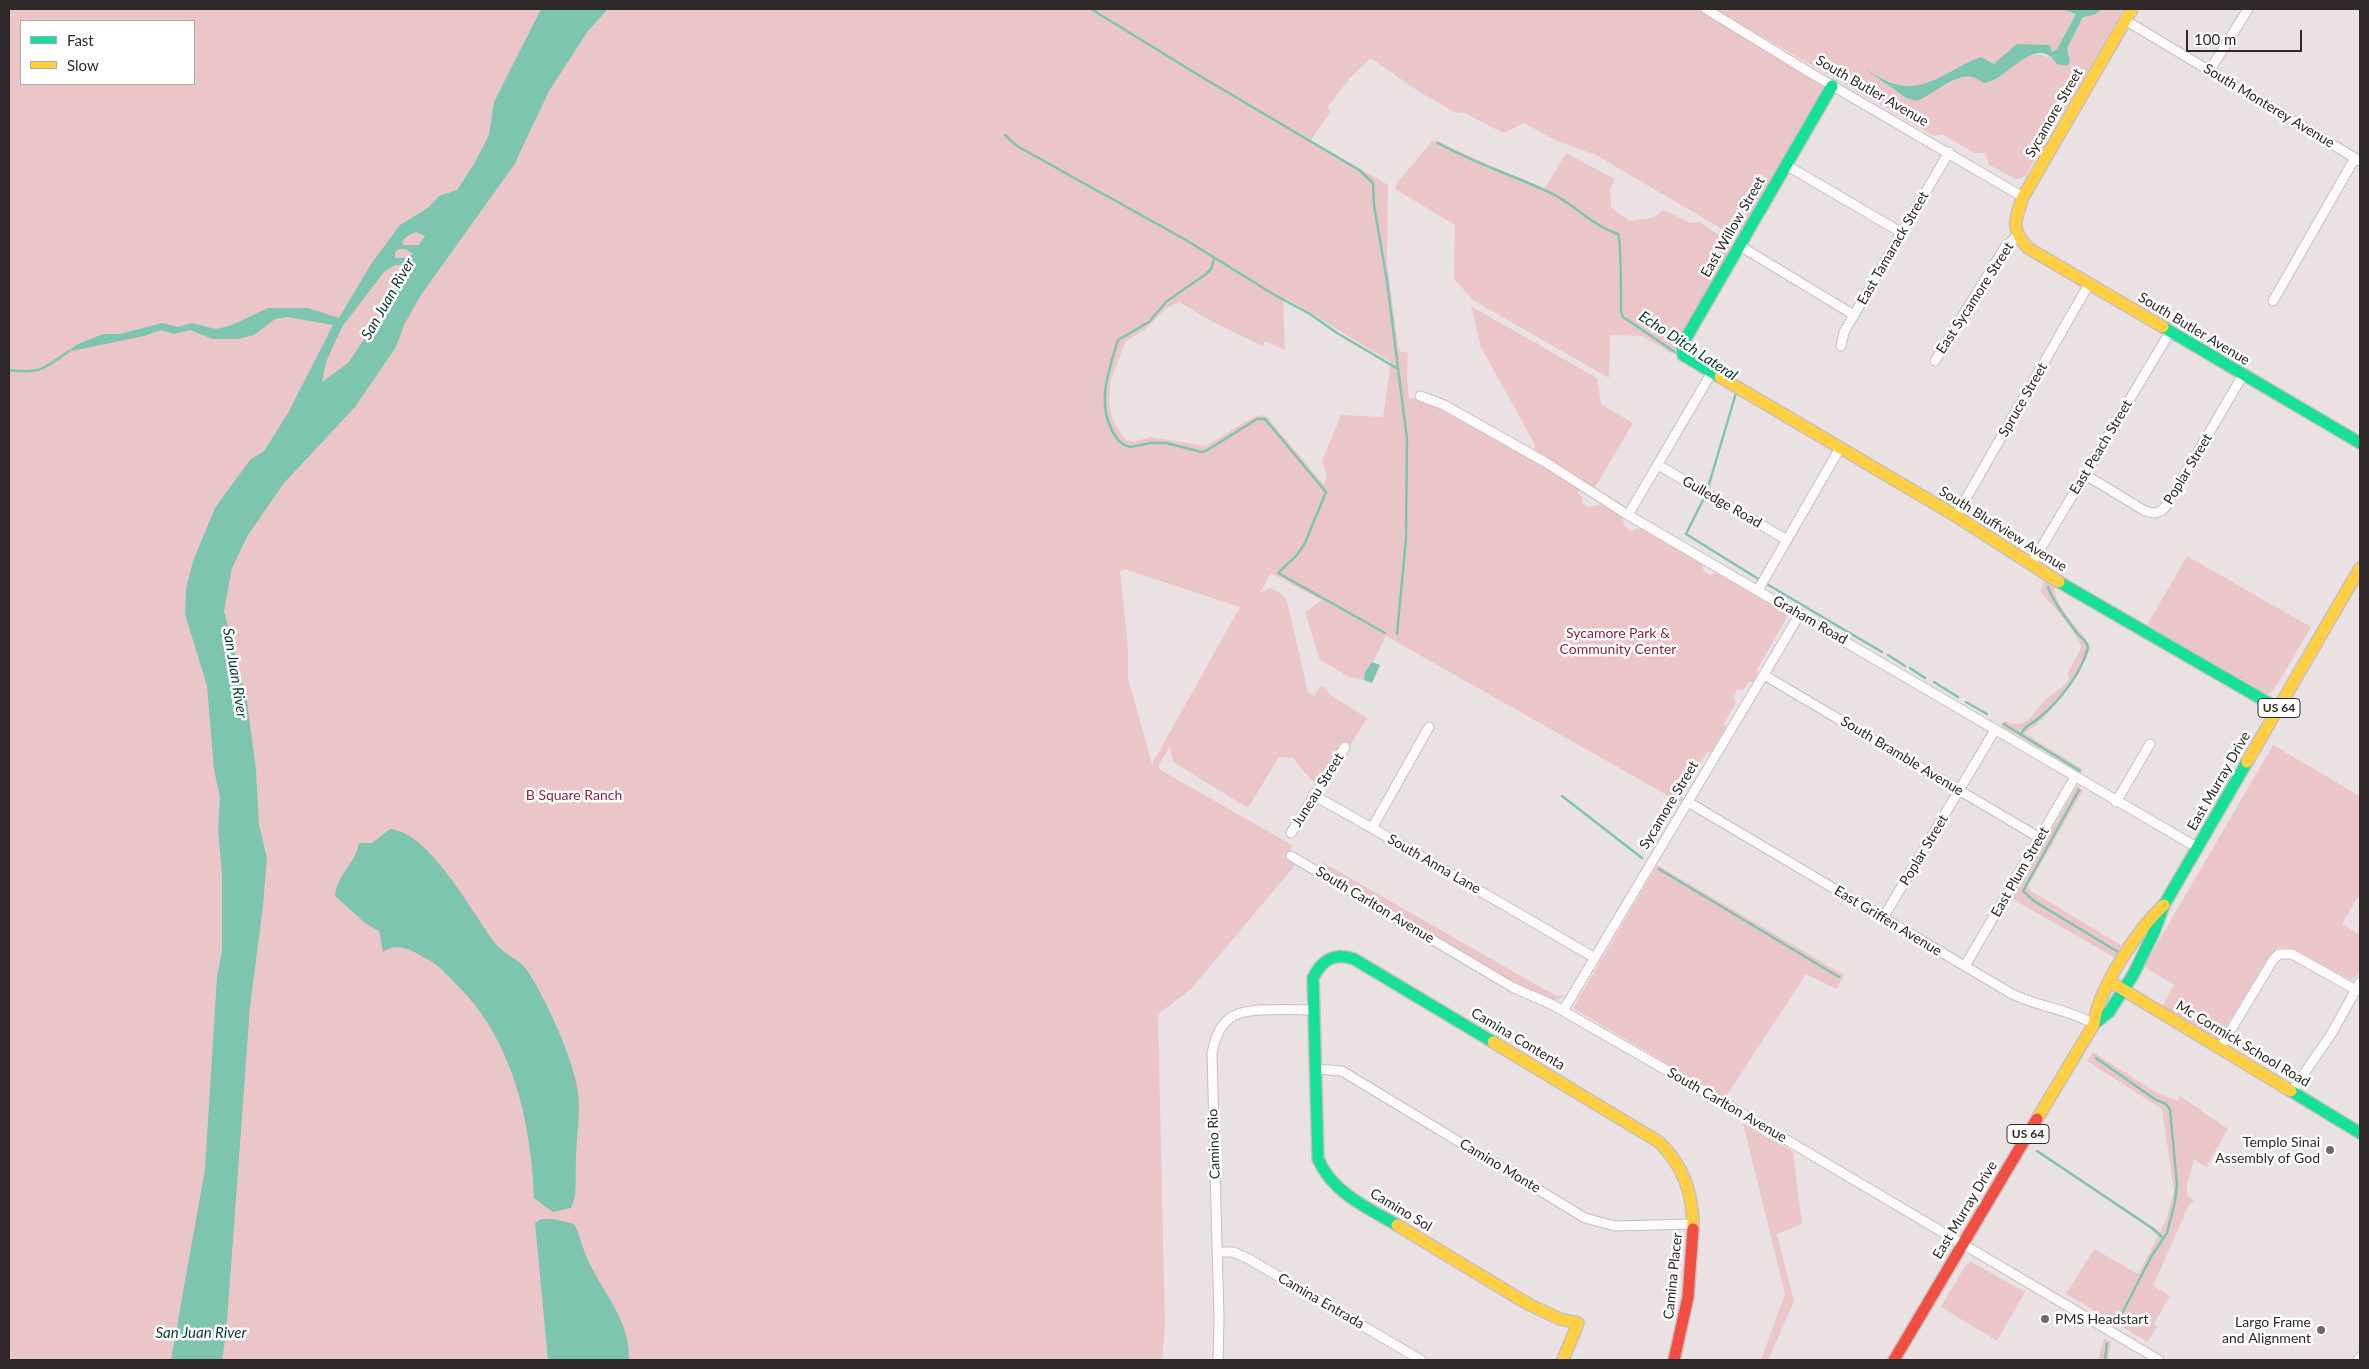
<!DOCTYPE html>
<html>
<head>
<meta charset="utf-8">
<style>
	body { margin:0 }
	#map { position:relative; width:2369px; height:1369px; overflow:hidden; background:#eae1e2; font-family:Lato,sans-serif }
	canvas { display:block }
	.frame { position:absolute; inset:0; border:10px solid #2e2828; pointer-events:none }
	.legend { position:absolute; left:20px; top:20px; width:175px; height:65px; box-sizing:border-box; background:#fff; border:1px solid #aba9a9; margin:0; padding:6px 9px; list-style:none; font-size:15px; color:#2e2828 }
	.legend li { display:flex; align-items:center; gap:10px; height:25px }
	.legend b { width:25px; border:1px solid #aba9a9 }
	.scale { position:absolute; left:2186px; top:30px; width:116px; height:22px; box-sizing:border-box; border:2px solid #2e2828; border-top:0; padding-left:6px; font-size:15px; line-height:18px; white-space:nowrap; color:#2e2828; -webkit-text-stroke:4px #fff; paint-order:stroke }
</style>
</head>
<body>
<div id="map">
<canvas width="2369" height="1369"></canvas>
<div class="frame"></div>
<ul class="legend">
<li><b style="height:6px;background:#16e098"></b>Fast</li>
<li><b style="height:6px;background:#ffcf43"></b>Slow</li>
</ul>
<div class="scale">100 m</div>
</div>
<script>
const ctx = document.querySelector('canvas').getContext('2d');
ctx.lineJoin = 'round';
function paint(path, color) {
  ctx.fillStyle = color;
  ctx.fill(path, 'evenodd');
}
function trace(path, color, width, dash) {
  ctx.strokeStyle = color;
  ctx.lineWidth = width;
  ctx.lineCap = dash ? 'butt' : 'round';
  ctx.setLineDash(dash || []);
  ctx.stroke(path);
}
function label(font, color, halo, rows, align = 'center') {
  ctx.font = font + ' Lato,sans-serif';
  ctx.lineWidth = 5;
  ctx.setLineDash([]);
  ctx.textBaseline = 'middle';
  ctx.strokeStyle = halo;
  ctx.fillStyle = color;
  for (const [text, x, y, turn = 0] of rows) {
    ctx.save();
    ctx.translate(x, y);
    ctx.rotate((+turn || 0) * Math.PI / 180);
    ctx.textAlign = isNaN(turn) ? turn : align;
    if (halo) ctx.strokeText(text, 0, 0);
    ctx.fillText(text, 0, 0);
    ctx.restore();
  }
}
paint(new Path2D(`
	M9 9H1697L1826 85 1739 239 1596 155 1557 141 1524 123 1503 133 1465 113 1454 112 1418 91 1371 58 1349 79 1327 108 1331 111 1311 140 1388 185 1387 264 1399 351 1408 353 1407 375 1409 399 1416 398 1428 401 1546 465 1581 488 1578 493 1583 498 1582 504 1589 508C1601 500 1613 510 1622 517L1625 527 1631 531 1637 528 1643 529 1702 563 1704 572 1710 575 1716 573 1722 575 1785 611 1787 617 1757 670 1759 672 1753 682H1749L1743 690H1737L1733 697 1736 702 1724 724 1726 727 1711 752H1707L1681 795 1684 799 1681 803 1386 636 1373 662 1365 672 1364 680 1349 677 1320 660 1305 613 1321 600 1271 573 1260 593 1269 588C1278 591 1283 593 1287 601L1308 692 1314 696 1321 686 1327 689 1329 694 1367 718 1349 747 1341 743 1319 782 1311 780 1293 758 1279 757 1248 808 1173 762 1170 746 1159 765V769L1292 845 1286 859 1297 863 1191 989 1158 1014 1165 1327 1162 1360H9ZM21 21H194V84H21ZM1283 297C1320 317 1354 341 1391 362L1383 417 1341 415 1322 461 1327 475 1324 485 1267 417 1262 415 1253 417 1206 446 1150 437 1134 442 1124 439 1112 418 1109 403 1111 380 1121 353 1126 341 1146 329 1165 309 1179 302 1211 321 1263 346 1265 341 1285 350ZM1124 569 1240 607 1152 764 1128 678V648L1120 572Z
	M1715 9H2061L2076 14 2057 49 2052 52 2050 49 2002 58 1994 64 1981 57C1951 67 1927 95 1893 83 1884 80 1876 74 1868 71L1906 98 1917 101 1959 78 1977 77 1983 82C2002 77 2012 61 2031 55 2040 52 2045 57 2053 59 2058 59 2064 56 2069 55L2066 48 2083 17 2094 15 2103 9H2124L2061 116 2036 133 2044 145 2025 177 2016 179 1989 165 1985 153H1974L1942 134 1934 136Z
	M1432 141H1437L1544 190 1566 153 1615 179 1610 189 1611 207 1629 221 1652 218 1664 210 1691 223 1699 222 1728 241 1733 249 1673 354 1642 336 1610 335 1609 378 1473 300 1454 279 1455 225 1395 189 1398 182Z
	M1471 306 1597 378 1601 404 1633 423 1594 489 1533 453 1535 445 1481 347Z
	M2187 556 2311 627 2274 690 2268 694 2264 692 2147 625Z
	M2045 579 2054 584C2053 611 2088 633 2090 649 2079 678 2051 716 2025 733L2082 769 2079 771 2001 726 2004 721C2029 731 2031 714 2045 700 2054 692 2063 689 2069 679L2068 673 2082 646 2066 621 2040 591Z
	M2273 745 2360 796V893L2342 924 2360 935C2360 948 2365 974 2351 980L2291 948 2279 947 2270 955 2218 1040 2162 1007 2174 985 2144 966Z
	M2077 786 2083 790 2028 886 2031 891 2124 947 2117 959 2011 898Z
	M1322 862 1556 996 1564 995C1554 1006 1539 995 1527 991L1327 871Z
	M1657 865 1844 975 1837 989 1806 974 1725 1098 1573 1008Z
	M2093 1052 2155 1092 2177 1101 2180 1096 2228 1129 2206 1167 2194 1160 2187 1184V1195L2194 1200 2188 1207 2153 1286 2170 1296 2154 1324 2157 1326 2148 1342 2066 1294 2094 1249 2138 1274 2159 1235 2038 1153 2041 1152 2160 1232 2166 1220 2174 1191 2162 1109 2087 1061Z
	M1743 1123 1793 1152 1802 1224 1777 1234 1794 1301 1768 1360H1761L1785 1294Z
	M1971 1262 2025 1292 1997 1341 1941 1307 1965 1266Z
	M2104 1339 2111 1342 2108 1360H2098Z`), '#ebc6c9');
paint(new Path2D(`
	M541 9H608L588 31 549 91 514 165 421 295 404 325 396 347 355 407 284 483 248 535 232 568 224 611 247 701 256 770 259 825 267 858 263 906 250 1007 226 1335 222 1360H171L205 1169 217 977 222 951V875L218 830 220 797 214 770 207 686 185 614 186 589 193 561 215 508 250 460 264 451 288 413 333 325 287 317 275 319 254 335 239 339H213L190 330 174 334 161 330 144 336 67 352 76 345 103 334H119L162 323 178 327 192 323 216 329 232 325 268 308H308L339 318 371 264 400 225 428 208 439 196 457 190 474 164 489 135 494 102ZM416 232 425 236 419 245H403L402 242 407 236ZM399 249H405L413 254 406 258H395V252ZM395 265H406L408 267 374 325 348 363 322 382 326 362 342 327 384 272Z
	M2061 9H2103L2094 15 2083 17 2067 48 2070 62 2067 66 2057 64C2035 31 2006 83 1983 83 1963 64 1937 93 1917 101L1906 98 1864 68C1873 73 1883 80 1892 83 1926 95 1951 67 1981 57L1994 64 2017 44 2050 45 2052 52 2057 49 2076 14Z
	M1372 662 1380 665 1372 683 1364 680 1365 672Z
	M390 829C430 832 472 913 495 943 504 955 522 960 529 973 547 1002 573 1058 578 1092 581 1114 576 1137 576 1160 575 1175 578 1195 571 1208L553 1212 534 1198C531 1122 513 1040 457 985 447 975 438 964 425 958 411 950 398 942 383 952L379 931 365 923 335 896C337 874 356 863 359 843H372Z
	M541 1219H554L574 1224C580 1234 582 1248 588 1260 603 1293 631 1322 629 1360H548L535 1223Z`), '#7ec5af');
trace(new Path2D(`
	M1091 9 1200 76 1359 170 1373 183 1374 205 1387 281 1407 439 1406 539 1397 634
	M1005 135 1017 146 1186 240 1273 294 1310 314 1337 333 1398 369
	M1438 143C1475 164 1516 176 1553 194 1576 206 1593 226 1618 234 1621 239 1621 301 1621 312L1623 317 1678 354
	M1214 259 1211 269 1206 274 1167 301 1149 322 1118 340C1109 370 1096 403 1113 432 1117 439 1121 445 1130 447L1151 443H1166L1201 452 1206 451 1257 419H1265L1326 492 1305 543 1297 555 1278 573 1385 633
	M9 370C42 374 43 369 69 351
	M1707 491 1736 393
	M1705 496 1686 534 1760 580
	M1765 583 1882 652
	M1888 655 1905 666
	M1910 668 1925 678
	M1934 682 1958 697
	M1966 702 1987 714
	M2004 724 2080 771
	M2021 735C2023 726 2034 723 2040 717 2060 700 2082 673 2088 647 2087 641 2080 637 2076 632 2066 618 2053 602 2048 587
	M2079 790 2023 891 2034 901 2118 952
	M1562 796 1642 858
	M1659 869 1839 977
	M2096 1058 2156 1100 2166 1104 2170 1110 2177 1184 2175 1202 2167 1233 2151 1257 2117 1323
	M2037 1151 2152 1228 2163 1238
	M2105 1360 2107 1343`), '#7ec5af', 2.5);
const street = new Path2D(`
	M1706 9 1809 72 2023 197
	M2125 20 2360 161
	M2210 70 2248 9
	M1786 165 1902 233
	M1740 246 1854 315
	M2273 301 2355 158
	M1841 346 1844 332 1949 152
	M1935 361 2005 247 2017 236
	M1420 396 1444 405 1545 462 1628 515 2198 848
	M1658 465 1787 540
	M2084 474 2145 511C2154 514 2160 514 2166 506L2243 375
	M1628 515 1712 372
	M1956 516 2089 284
	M2032 563 2170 332
	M1758 590 1840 448
	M1764 675 2040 838
	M1429 727 1372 828 1595 958
	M1313 795 1372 828
	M1688 802 2012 994C2039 1007 2068 1009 2094 1024
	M2116 802 2150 744
	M1291 833 1345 747
	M1291 856 1514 988 1551 1004 1729 1106 2159 1360
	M1883 918 1995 730
	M1965 966 2075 777
	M1563 1011 1800 614
	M2220 1048 2273 960 2279 954H2292L2356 990
	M1317 1069 1342 1071 1585 1218 1615 1226 1693 1224
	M2292 1091 2332 1033 2360 982
	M1217 1252H1233L1247 1258 1421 1360
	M1218 1360 1219 1319 1212 1053C1215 1040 1218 1028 1229 1019 1242 1006 1295 1010 1314 1010
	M2358 1360 2360 1357`);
const fast = new Path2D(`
	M2163 327 2360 443
	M1720 377 1683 355 1682 345 1832 86
	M2059 582 2279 709
	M2094 1024 2109 1012 2133 975 2154 932 2164 905 2247 762
	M2291 1091 2360 1133
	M1397 1225C1366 1207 1333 1193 1318 1159L1313 978C1322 960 1334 952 1354 959L1493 1042`);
const slow = new Path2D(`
	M2132 9 2023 197C2015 221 2010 228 2028 248L2163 327
	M1720 377 1956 516 2059 582
	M2247 762 2360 568
	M2117 986 2291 1091
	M1493 1042 1659 1142C1684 1166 1693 1194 1693 1229
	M2037 1119 2094 1024C2098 989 2138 929 2164 905
	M1397 1225 1528 1304 1560 1319 1578 1323 1563 1360`);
const jam = new Path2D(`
	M1674 1360 1688 1297 1693 1229
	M1894 1360 2037 1119`);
trace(street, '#c7bfc0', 11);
trace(fast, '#c7bfc0', 14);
trace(slow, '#c7bfc0', 14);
trace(jam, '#c7bfc0', 14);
trace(street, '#fcfafb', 9);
trace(fast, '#16e098', 11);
trace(slow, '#ffcf43', 11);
trace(jam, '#f24e42', 11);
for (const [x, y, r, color] of [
	[2330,1150,5,"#706969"],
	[2045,1319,5,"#706969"],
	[2321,1330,5,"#706969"]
]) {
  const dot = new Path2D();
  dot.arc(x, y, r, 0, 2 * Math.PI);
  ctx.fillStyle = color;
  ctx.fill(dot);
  trace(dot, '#fff', 2);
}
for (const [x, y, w] of [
	[2279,708,42],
	[2028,1134,42]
]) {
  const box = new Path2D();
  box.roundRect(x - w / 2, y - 9.5, w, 19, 4);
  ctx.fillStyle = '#fff';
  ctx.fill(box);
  trace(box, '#2e2828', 1);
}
label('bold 12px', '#2e2828', null, [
	["US 64",2279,708],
	["US 64",2028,1134]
]);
label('14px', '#2e2828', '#fff', [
	["South Butler Avenue",1872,91,30],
	["South Monterey Avenue",2269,106,31],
	["Sycamore Street",2054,113,-60],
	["East Willow Street",1733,227,-60],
	["East Tamarack Street",1893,248,-60],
	["East Sycamore Street",1975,298,-57],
	["South Butler Avenue",2194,329,31],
	["Spruce Street",2023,400,-60],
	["East Peach Street",2101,447,-59],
	["Poplar Street",2188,469,-59],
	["Gulledge Road",1722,502,30],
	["South Bluffview Avenue",2003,529,32],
	["Graham Road",1810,620,30],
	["South Bramble Avenue",1902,756,31],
	["East Murray Drive",2219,781,-60],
	["Juneau Street",1318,790,-58],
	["Sycamore Street",1669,805,-59],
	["Poplar Street",1924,850,-59],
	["South Anna Lane",1434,864,30],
	["East Plum Street",2020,872,-60],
	["South Carlton Avenue",1375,905,31],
	["East Griffen Avenue",1888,921,31],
	["Camina Contenta",1518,1039,31],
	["Mc Cormick School Road",2243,1044,31],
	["South Carlton Avenue",1727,1105,30],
	["Camino Rio",1214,1144,-92],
	["Camino Monte",1500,1166,31],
	["Camino Sol",1401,1210,31],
	["East Murray Drive",1965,1210,-59],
	["Camina Placer",1673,1276,-84],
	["Camina Entrada",1321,1301,30]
]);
label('14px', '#8c243c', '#fff', [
	["Sycamore Park &",1618,633],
	["Community Center",1618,649],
	["B Square Ranch",574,795]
]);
label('14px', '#2e2828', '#fff', [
	["Templo Sinai",2320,1142],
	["Assembly of God",2320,1158],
	["PMS Headstart",2055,1319,"left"],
	["Largo Frame",2311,1322],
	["and Alignment",2311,1338]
], 'right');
label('italic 15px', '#08392c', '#fff', [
	["San Juan River",388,299,-60],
	["Echo Ditch Lateral",1688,346,33],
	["San Juan River",235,673,81],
	["San Juan River",201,1333]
]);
</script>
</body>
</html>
